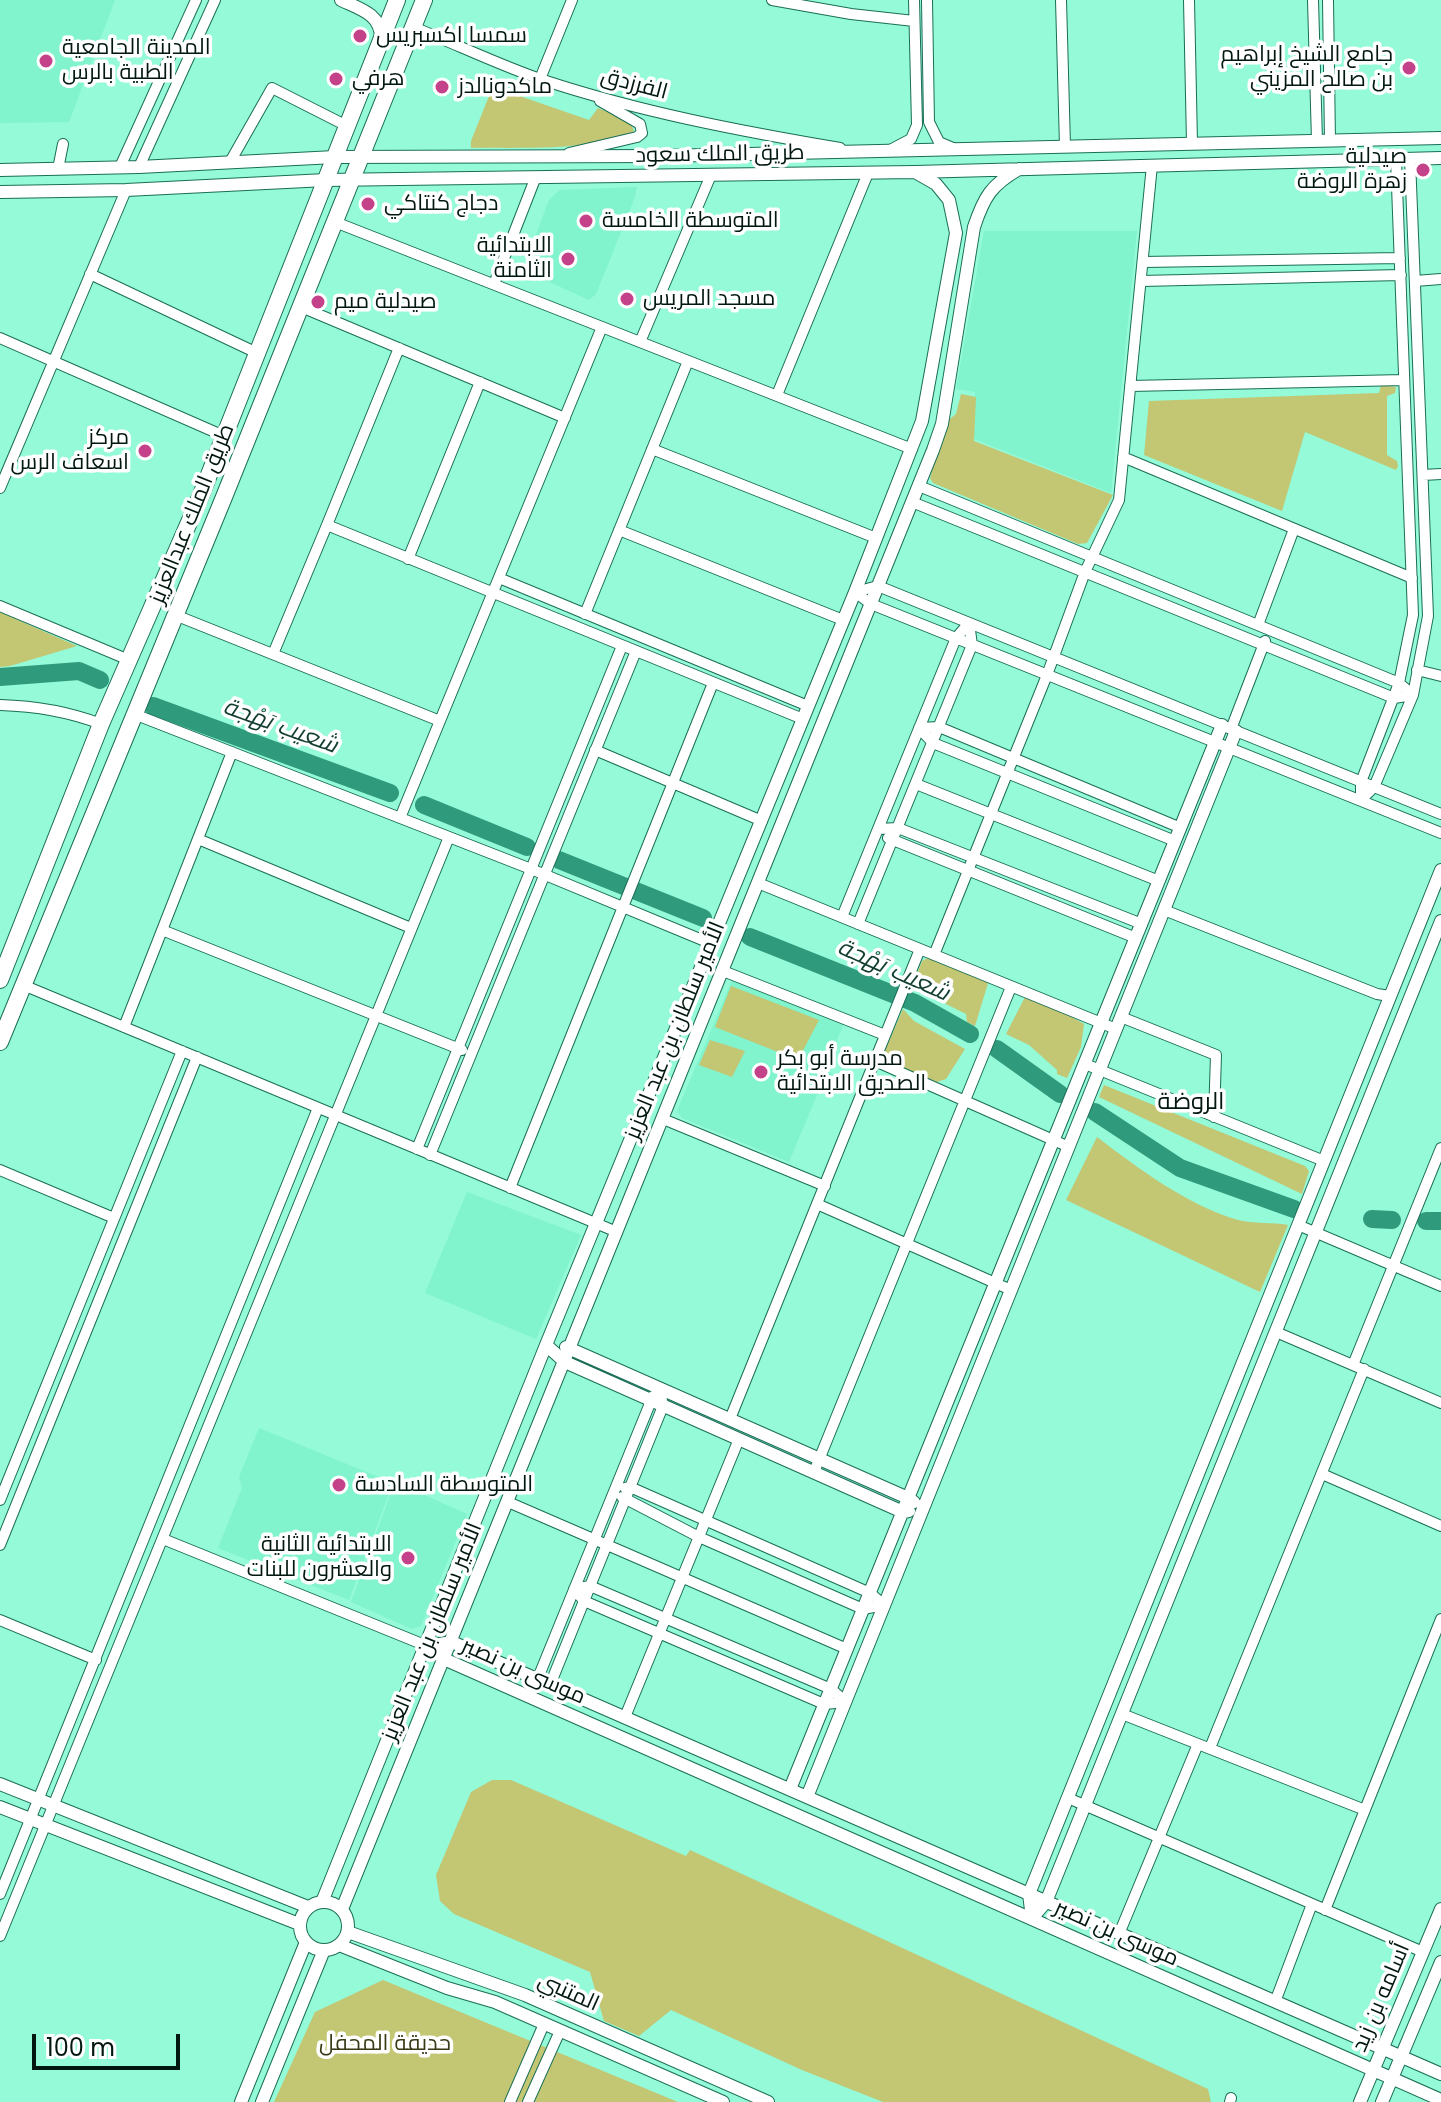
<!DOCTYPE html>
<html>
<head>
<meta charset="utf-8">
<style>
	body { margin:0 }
	#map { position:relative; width:1441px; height:2102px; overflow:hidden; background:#94fad8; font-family:Poppins,sans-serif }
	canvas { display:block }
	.scale { position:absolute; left:32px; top:2034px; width:148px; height:36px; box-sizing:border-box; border:4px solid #021710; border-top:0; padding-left:10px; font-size:24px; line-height:28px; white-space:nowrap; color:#021710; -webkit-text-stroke:6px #fff; paint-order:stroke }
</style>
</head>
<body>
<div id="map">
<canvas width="1441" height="2102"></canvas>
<div class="scale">100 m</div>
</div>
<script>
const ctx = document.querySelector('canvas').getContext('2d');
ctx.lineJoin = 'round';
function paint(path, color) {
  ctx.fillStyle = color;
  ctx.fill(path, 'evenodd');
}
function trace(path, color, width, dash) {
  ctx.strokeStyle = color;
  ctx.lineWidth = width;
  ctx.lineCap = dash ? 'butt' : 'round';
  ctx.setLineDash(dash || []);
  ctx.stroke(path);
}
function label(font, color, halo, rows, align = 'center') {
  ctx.font = font + ' Poppins,Cairo,sans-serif';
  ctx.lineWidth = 7;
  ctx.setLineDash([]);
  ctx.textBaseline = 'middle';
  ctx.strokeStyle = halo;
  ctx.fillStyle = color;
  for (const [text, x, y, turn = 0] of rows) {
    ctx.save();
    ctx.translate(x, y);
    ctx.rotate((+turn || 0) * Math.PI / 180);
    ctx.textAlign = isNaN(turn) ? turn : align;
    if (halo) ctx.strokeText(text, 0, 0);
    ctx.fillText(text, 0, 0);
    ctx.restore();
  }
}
paint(new Path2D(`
	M0 0H115L69 122 0 123Z
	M637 187 635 197 596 294 589 300 532 274 524 266 549 200 560 190Z
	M984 231H1137L1111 493 974 439 975 392 956 389Z
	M733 978 844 1023 825 1069 833 1074 826 1089 820 1088 789 1162 682 1118 677 1111Z
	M467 1192 581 1235 536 1339 425 1293Z
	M259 1428 393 1483 349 1600 218 1548 242 1488 239 1477Z
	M395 1482 467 1514 421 1626 412 1629 351 1602Z`), '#81f3cd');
paint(new Path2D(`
	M495 81 505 82 508 92 589 120 598 108 630 121 634 131C600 152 513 147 471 148V141Z
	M1381 385 1396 387 1395 393 1387 396V455L1397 461 1398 466 1396 470 1305 432 1282 511 1144 455 1149 401 1379 393Z
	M961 394 976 397 974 441 1113 495 1087 543 1078 544 933 483 930 478 946 422 956 414Z
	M0 612 77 646 10 666 0 667Z
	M929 957 989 980 975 1026 967 1022 966 1014 912 987 922 961Z
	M731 986 819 1020 798 1060 715 1027Z
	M1025 997 1041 1003 1044 1001 1084 1024 1081 1047 1067 1078 1057 1074V1070L1029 1045 1006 1034Z
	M903 1009 914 1021 965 1049 946 1079 937 1082 885 1060 882 1057Z
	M710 1040 745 1051 732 1077 699 1065Z
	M1104 1085 1305 1166 1309 1171 1302 1194 1099 1097Z
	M1097 1137C1139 1169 1187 1205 1238 1220 1254 1224 1272 1222 1288 1225L1260 1292 1066 1200Z
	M492 1780H511L686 1856 690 1850 1208 2089 1211 2102H883L802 2070 671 2010 639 2036 604 2021 590 1972 454 1914 440 1901 436 1875 471 1792Z
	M383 1980 678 2102H274L315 2012Z`), '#c3c673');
trace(new Path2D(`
	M0 677 79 671 100 680
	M153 706 390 793
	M424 805 527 847
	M559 860 703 918
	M750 937 915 1003 970 1034
	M997 1049 1060 1094
	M1095 1112 1180 1168 1294 1209
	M1372 1219 1392 1220
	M1426 1221H1441`), '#309a7c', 18);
const minor = new Path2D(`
	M772 0 851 14 914 21
	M927 0 929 122 939 142 953 148
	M1061 0 1065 146
	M1189 0 1192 143
	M1313 0 1317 141
	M1328 0 1330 141
	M413 27C456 44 499 65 543 80 640 112 740 131 840 148
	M540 79 572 0
	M892 149 911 139 917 125 914 0
	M569 153 637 137 642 133 640 124 600 101
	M230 162 272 88 347 126
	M120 167 196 0
	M139 167 215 0
	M58 169 63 144
	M335 222 912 449
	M1143 262 1400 258
	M90 274 257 353
	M1141 281 1401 275
	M1415 281 1441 279
	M494 284 535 179
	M301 307 565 418
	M0 338 224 436
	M640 342 711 175
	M399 348 327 525 803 719
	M1130 386 1404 380
	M777 395 868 173
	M652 449 876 538
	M1123 457 1412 578
	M1423 475 1441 474
	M0 488 126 190
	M912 502 1394 698 1413 695 1399 683 919 486
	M619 530 843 620
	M408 559 480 382
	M499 578 808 706
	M855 592 871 604 1441 833
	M855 592 878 586 1441 814
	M0 606 129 660
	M585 614 688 361
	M175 615 440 721
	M1258 625 1294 529
	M273 654 327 525
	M1417 670 1441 676
	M0 705C36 706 67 711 101 724
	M134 714 531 869 712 944
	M1231 729 1265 641
	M595 750 762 821
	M916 784 1159 881
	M1361 800 1374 787 1413 695 1428 616 1410 159
	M1361 800V782L1399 683 1413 615 1396 159
	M400 818 602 327
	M878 829 898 828 1142 924
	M888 838 1136 938
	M198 839 411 928
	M1175 841 933 743 919 728 939 727 1181 828
	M758 883 1116 1029
	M1164 910 1377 994 1390 996
	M842 917 956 638 969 623 972 645 858 924
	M162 930 462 1050
	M934 955 1047 675 1085 572 1119 500 1152 165
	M723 971 885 1035
	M23 985 617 1232
	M1121 1017 1216 1055 1214 1117
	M124 1027 232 752
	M875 1061 1069 1147
	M1085 1064 1324 1161
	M663 1119 825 1186
	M417 1149 622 646
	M430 1155 636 651
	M0 1170 114 1218
	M510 1188 713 683
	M817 1204 1011 1290
	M1298 1225 1441 1286
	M1276 1332 1441 1403
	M1353 1365 1441 1148
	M730 1419 920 949
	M814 1472 1011 987
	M1322 1474 1441 1526
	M625 1488 630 1487 870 1593 884 1605
	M622 1497 699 1537 863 1609 884 1605
	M0 1500 182 1051
	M508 1502 847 1649
	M163 1539 427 1646
	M0 1545 197 1057
	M590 1586 831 1689 846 1702 824 1704 584 1601 574 1589Z
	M0 1620 96 1660
	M538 1678 653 1396
	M550 1685 663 1406 660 1389
	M1122 1714 1365 1810
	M625 1717 739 1439
	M1210 1748 1364 1369
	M1068 1798 1423 1952
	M0 1894 318 1108
	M1325 1910 1441 1619
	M1119 1934 1198 1744
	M0 1936 449 837
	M1275 2002 1312 1904
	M510 2102 544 2024
	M528 2102 560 2031
	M1230 2102 1231 2098`);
const tertiary = new Path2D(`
	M341 0C360 9 381 14 381 38
	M0 170 139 167 335 157 662 156 1441 138
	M0 192 126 190 326 180 915 172 1441 158
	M546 1345 565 1362 903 1512 909 1511
	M566 1347 908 1498 914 1502
	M427 1646 444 1659 1441 2100
	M427 1646 452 1642 1441 2074
	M0 1784 308 1907
	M790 1789 1222 725
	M807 1797 1236 731
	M0 1807 299 1924
	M300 1926a24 24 0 1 1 48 0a24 24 0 1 1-48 0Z
	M322 1902 546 1345 855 592 922 421 956 233 949 200 936 184 915 172
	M342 1909 933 450 942 424 974 227C984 197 991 185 1019 169
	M1032 1918 1029 1894 1441 870
	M1032 1918 1046 1902 1441 921
	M348 1932 525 1995 768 2102
	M339 1945 447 1988 495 2002 723 2102
	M241 2102 306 1942
	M262 2102 324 1950
	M1360 2102 1441 1909
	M1382 2102 1441 1962`);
const trunk = new Path2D(`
	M0 980 101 724 201 495 397 0
	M0 1042 224 497 424 0`);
trace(minor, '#1a6e57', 12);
trace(tertiary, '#1a6e57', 14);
trace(trunk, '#1a6e57', 18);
trace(minor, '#fff', 10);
trace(tertiary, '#fff', 12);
trace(trunk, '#fff', 16);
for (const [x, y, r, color] of [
	[360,36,8,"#c4428a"],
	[46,61,8,"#c4428a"],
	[1409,68,8,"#c4428a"],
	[336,79,8,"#c4428a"],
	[442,87,8,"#c4428a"],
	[1423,170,8,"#c4428a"],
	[368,204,8,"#c4428a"],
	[586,221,8,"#c4428a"],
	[568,259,8,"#c4428a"],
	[627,299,8,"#c4428a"],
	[318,302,8,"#c4428a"],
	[145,451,8,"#c4428a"],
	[761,1072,8,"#c4428a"],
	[339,1485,8,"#c4428a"],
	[408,1558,8,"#c4428a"]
]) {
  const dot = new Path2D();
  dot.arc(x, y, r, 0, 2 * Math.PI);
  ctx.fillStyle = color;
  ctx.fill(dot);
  trace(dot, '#fff', 3);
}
label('22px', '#021710', '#fff', [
	["سمسا اكسبريس",376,36],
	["المدينة الجامعية",62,48],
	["الطبية بالرس",62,73],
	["جامع الشيخ إبراهيم",1393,55,"right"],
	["بن صالح المزيني",1393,80,"right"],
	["هرفي",352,79],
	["ماكدونالدز",458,87],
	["صيدلية",1407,157,"right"],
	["زهرة الروضة",1407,182,"right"],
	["دجاج كنتاكي",384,204],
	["المتوسطة الخامسة",602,221],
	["الابتدائية",552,246,"right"],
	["الثامنة",552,271,"right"],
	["مسجد المريس",643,299],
	["صيدلية ميم",334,302],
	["مركز",129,438,"right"],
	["اسعاف الرس",129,463,"right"],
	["مدرسة أبو بكر",777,1059],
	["الصديق الابتدائية",777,1084],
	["المتوسطة السادسة",355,1485],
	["الابتدائية الثانية",392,1545,"right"],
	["والعشرون للبنات",392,1570,"right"]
], 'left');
label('22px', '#021710', '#fff', [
	["الفرزدق",634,85,15],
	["طريق الملك سعود",720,155,-1],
	["طريق الملك عبدالعزيز",193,514,-68],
	["الأمير سلطان بن عبد العزيز",676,1031,-68],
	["الأمير سلطان بن عبد العزيز",433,1632,-68],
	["موسى بن نصير",523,1672,24],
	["موسى بن نصير",1116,1934,24],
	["المتنبي",568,1993,24],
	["أسامه بن زيد",1382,1998,-67]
]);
label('22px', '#393a16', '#fff', [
	["حديقة المحفل",385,2044]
]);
label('italic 24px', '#113e31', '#fff', [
	["شعيب بَهْجة",280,727,20],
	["شعيب بَهْجة",893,971,24]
]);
label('24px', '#021710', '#fff', [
	["الروضة",1191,1103]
]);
</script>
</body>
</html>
